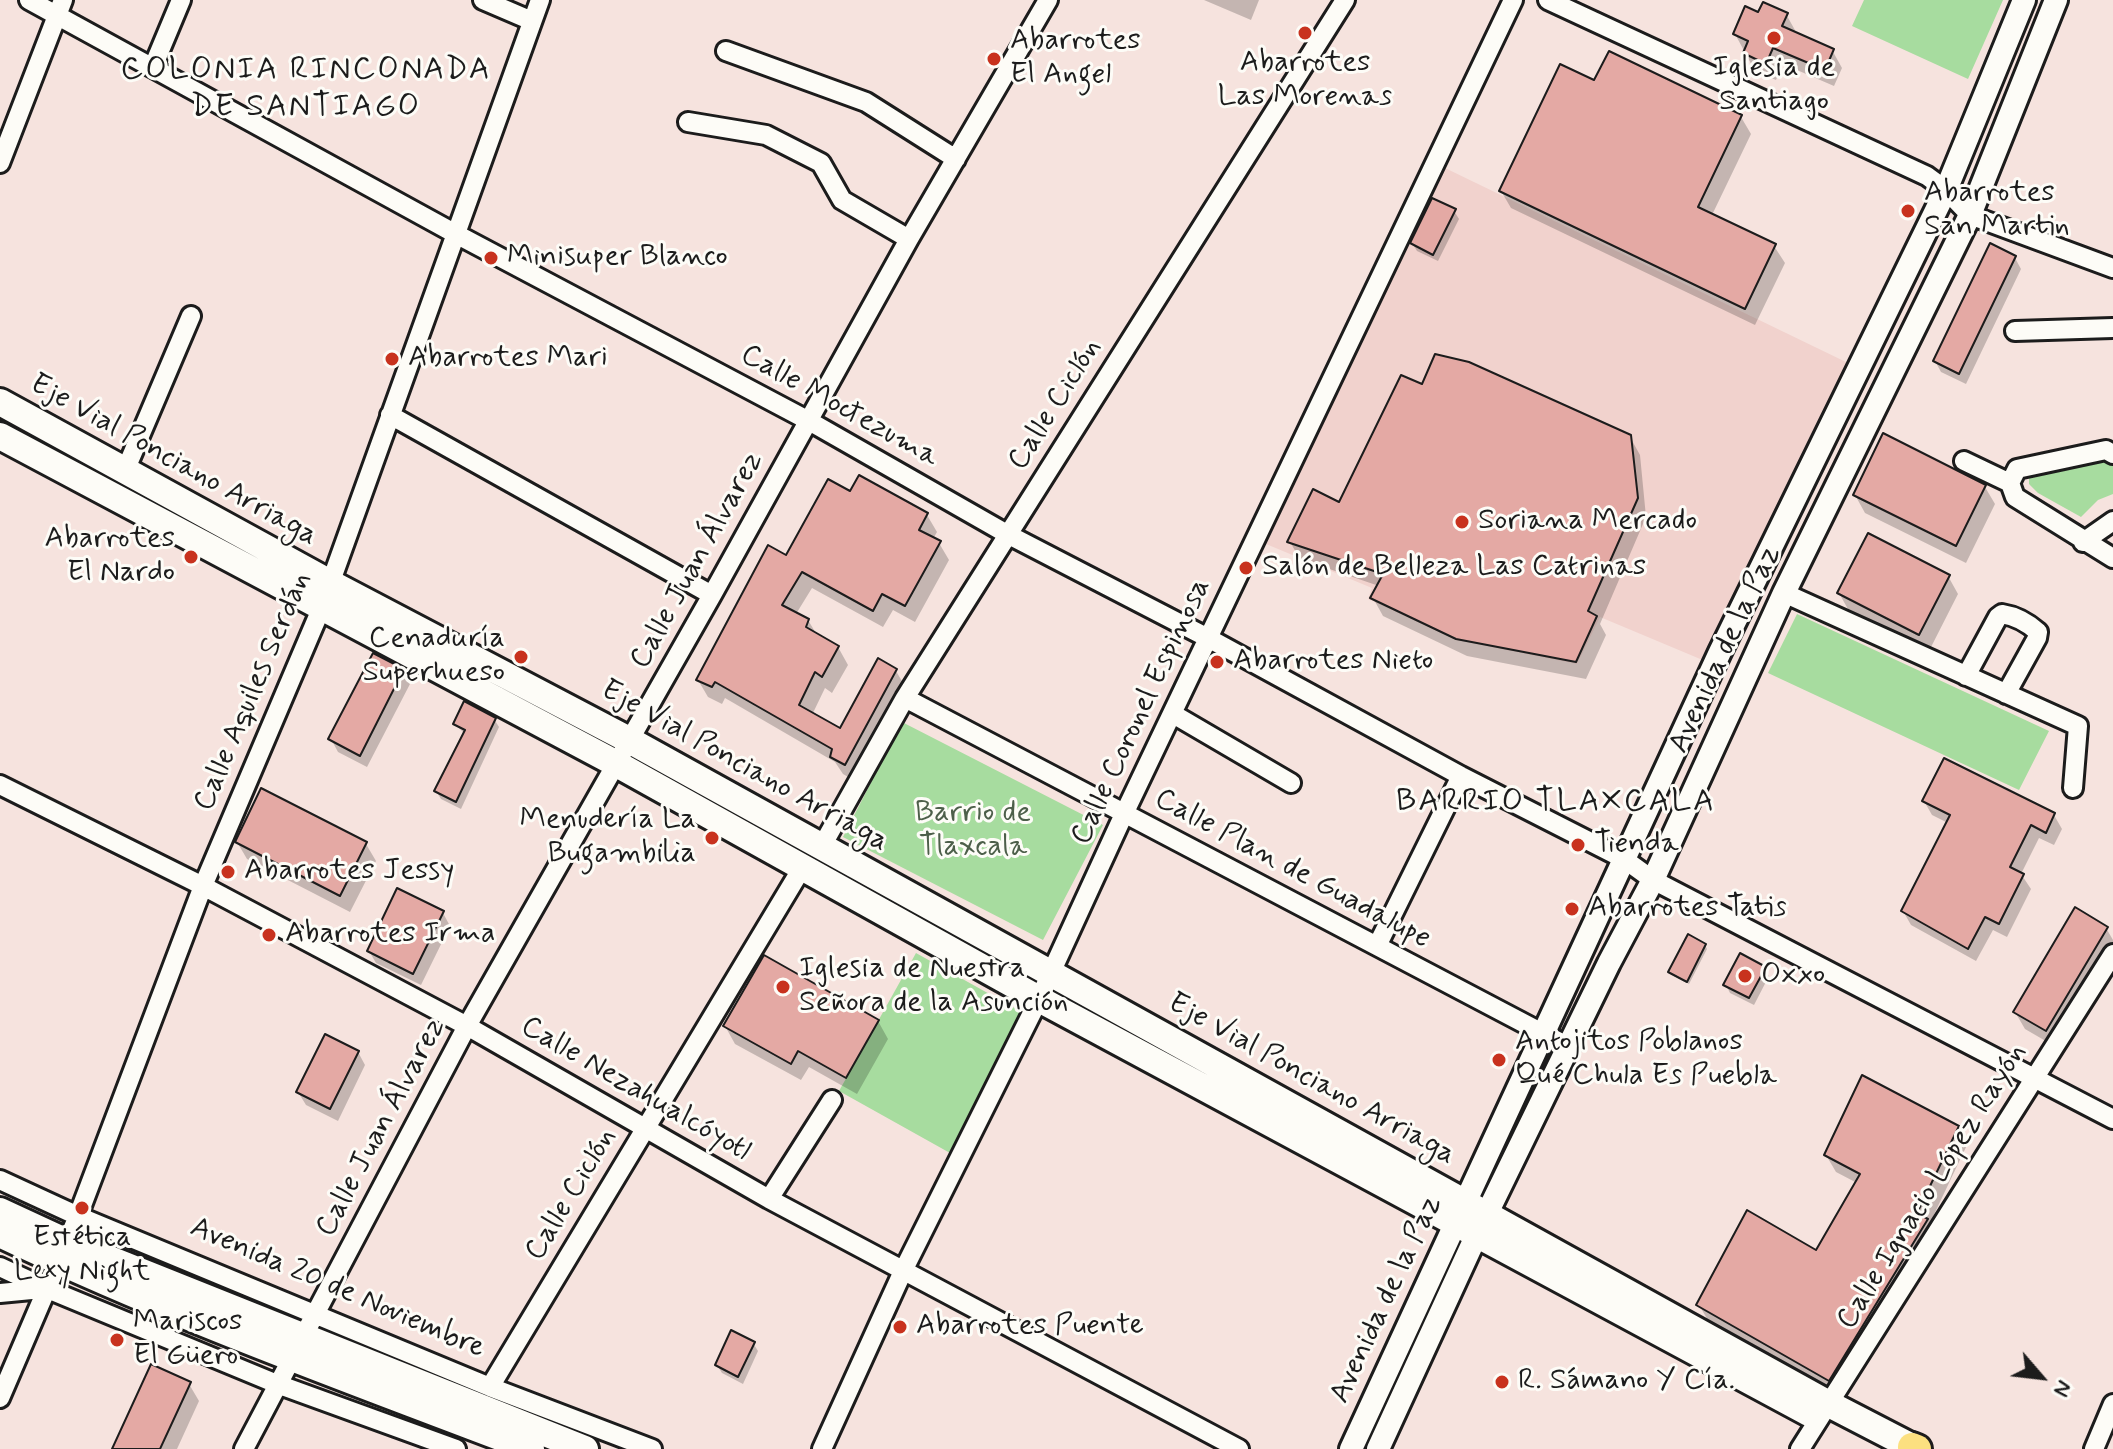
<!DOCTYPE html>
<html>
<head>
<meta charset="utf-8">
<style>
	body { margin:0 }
	#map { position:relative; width:2113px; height:1449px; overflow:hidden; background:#f6e3de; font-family:Mynerve,sans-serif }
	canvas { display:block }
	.north { position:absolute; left:2001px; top:1337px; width:80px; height:80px; -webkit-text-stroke:6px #fdfcf7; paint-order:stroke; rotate:118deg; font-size:22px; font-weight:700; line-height:32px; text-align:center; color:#1c1c1c }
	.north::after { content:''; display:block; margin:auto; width:28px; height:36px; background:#1c1c1c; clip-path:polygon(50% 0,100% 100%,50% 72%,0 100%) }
</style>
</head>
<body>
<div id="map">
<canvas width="2113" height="1449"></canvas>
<div class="north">N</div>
</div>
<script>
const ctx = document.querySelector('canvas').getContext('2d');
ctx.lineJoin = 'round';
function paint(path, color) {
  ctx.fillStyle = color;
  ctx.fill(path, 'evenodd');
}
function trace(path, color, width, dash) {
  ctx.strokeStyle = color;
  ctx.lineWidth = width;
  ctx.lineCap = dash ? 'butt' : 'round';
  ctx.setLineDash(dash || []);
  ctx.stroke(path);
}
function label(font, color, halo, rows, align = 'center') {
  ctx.font = font + ' Mynerve,sans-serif';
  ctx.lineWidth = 6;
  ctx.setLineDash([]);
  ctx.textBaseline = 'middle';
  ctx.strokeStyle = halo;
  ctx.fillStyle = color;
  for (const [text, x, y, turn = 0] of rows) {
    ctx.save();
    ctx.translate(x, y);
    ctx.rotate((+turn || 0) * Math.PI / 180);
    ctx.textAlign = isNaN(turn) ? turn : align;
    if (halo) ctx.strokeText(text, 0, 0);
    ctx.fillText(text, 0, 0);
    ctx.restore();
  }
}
paint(new Path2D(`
	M1445 168 1848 363 1705 661 1600 617 1577 664 1456 640 1368 599 1372 588 1266 544Z`), '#f1d2cd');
paint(new Path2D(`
	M1864 0H2003L1968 79 1852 26Z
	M2095 459H2107L2113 465V494L2098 500 2081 517 2038 493 2029 484V475Z
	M1797 614 2049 731 2019 790 1768 673Z
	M902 722 1103 825 1043 940 843 837Z
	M916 953 1027 1015 950 1153 839 1091Z`), '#a7dc9f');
paint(new Path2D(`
	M1204 0H1259L1251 20Z
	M1786 14 1796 32 1795 34 1832 50 1842 68 1834 86 1783 64 1776 80 1755 71 1735 34 1759 15Z
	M1595 83 1741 117 1751 134 1712 215 1774 246 1785 263 1755 325 1511 208 1501 191Z
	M1454 211 1459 219 1438 261 1417 251 1412 243Z
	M2015 258 2021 269 1966 384 1941 372 1935 361Z
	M1423 387 1630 437 1640 455 1646 517 1600 624 1606 635 1586 679 1467 656 1383 616 1373 598 1379 586 1300 559 1290 542 1340 505Z
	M1985 487 1995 504 1966 563 1865 513 1855 495Z
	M850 494 927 515 937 532 933 539 939 543 949 560 915 622 893 610 883 627 812 588 796 614 808 620 817 635 838 647 848 665 832 693 825 688 812 715 840 731 896 671 906 688 855 781 843 774 835 762 725 698 722 704 708 697 698 680 787 558Z
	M1948 576 1958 594 1929 651 1849 611 1839 593Z
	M403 671 410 684 367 767 338 752 331 739Z
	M494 719 499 727 461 809 441 799 436 791 465 734 455 724Z
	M1924 801 2054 815 2062 829 2054 845 2039 838 2021 874 2031 889 2007 937 1993 930 1976 961 1911 925 1903 911 1948 823 1932 815Z
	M237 842 366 844 376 861 350 912 247 859Z
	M443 913 450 926 421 985 376 963 369 951Z
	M2106 928 2113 940V951L2056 1047 2025 1029 2015 1012Z
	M1705 945 1707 949 1689 984 1672 975 1670 972Z
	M1764 968 1769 976 1754 1005 1730 993 1726 985Z
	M878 1021 888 1039 857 1094 809 1067 801 1080 735 1044 725 1026Z
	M358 1052 365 1065 338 1121 306 1105 298 1092Z
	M1957 1128 1967 1145 1929 1225 1937 1238 1839 1397 1709 1322 1699 1305 1817 1253 1857 1183 1836 1172 1826 1155Z
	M753 1343 758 1351 743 1384 722 1373 717 1365Z
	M189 1384 199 1401 177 1449H114Z`), '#0003');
const building = new Path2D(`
	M1763 2 1788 13 1782 26 1834 49 1825 70 1773 48 1766 64 1743 53 1748 41 1733 34 1745 6 1758 12Z
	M1609 51 1742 115 1698 207 1776 244 1745 309 1499 191 1560 64 1594 80Z
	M1432 198 1456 209 1433 255 1410 243Z
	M1990 243 2016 256 1959 374 1933 361Z
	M1435 354 1469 362 1631 435 1638 498 1588 611 1597 616 1576 662 1456 639 1370 598 1383 574 1287 542 1313 489 1339 502 1401 375 1422 384Z
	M1883 433 1986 485 1956 546 1853 495Z
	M859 475 928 513 919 530 941 541 905 606 882 594 873 611 802 572 782 605 809 619 806 627 839 646 822 677 815 672 799 705 840 728 878 658 897 669 845 765 830 757 832 749 715 682 712 687 696 680 768 545 786 555 828 479 850 491Z
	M1868 533 1950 575 1919 635 1837 593Z
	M373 653 404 669 360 756 328 739Z
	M464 701 496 718 456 802 434 791 465 730 453 724Z
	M1944 758 2055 813 2046 833 2031 825 2010 867 2024 874 1999 924 1985 917 1968 949 1901 911 1950 815 1922 801Z
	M261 788 367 842 340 896 235 842Z
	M397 888 444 911 413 974 367 951Z
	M2075 907 2108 927 2046 1031 2013 1012Z
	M1688 934 1706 944 1687 982 1668 972Z
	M1740 953 1766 967 1749 998 1723 985Z
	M764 955 879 1020 846 1078 798 1051 791 1064 723 1026Z
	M325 1034 359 1051 330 1109 296 1092Z
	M1862 1075 1959 1126 1917 1213 1928 1219 1829 1381 1696 1305 1747 1210 1816 1250 1860 1174 1824 1155Z
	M731 1330 755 1342 738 1377 715 1365Z
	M151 1364 191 1382 160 1449H112Z`);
paint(building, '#e4a9a4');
trace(building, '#1c1c1c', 2);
const minor = new Path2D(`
	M29 0 454 233 809 421 1007 534 1208 638 1461 776 1624 859 1653 880 2113 1119
	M483 0 532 21
	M1548 0 1927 176 1946 190 1970 215 2113 268
	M726 51 866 102 956 159
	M153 67 181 0
	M688 122 766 135 821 163 842 200 909 239
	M0 163 63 0
	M2015 331 2113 328
	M390 415 712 595
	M2113 454 2106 450 2017 469 2010 483 2015 497 2113 558
	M1964 461 2010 483
	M125 471 191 316
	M2083 542 2113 521
	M1784 593 2078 726 2073 788
	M1966 676 1998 617 2002 614C2015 616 2028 623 2038 632L2037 638 2006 694
	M905 698 1569 1047
	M1173 714 1291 783
	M0 785 203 886 467 1026 769 1199 1239 1449
	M822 846 905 698 1345 0
	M1377 946 1461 776
	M0 1180 78 1216 490 1387 652 1449
	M769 1199 832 1100
	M0 1267 45 1288 277 1384 456 1449
	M0 1293 42 1289
	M490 1387 802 868
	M0 1398 78 1216 203 886 321 609 540 0
	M244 1449 467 1026 712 595 909 239 1048 0
	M822 1449 904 1269 1039 999 1124 814 1513 0
	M1800 1449 2113 954
	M2094 1449 2113 1404`);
const tertiary = new Path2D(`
	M1351 1449 1720 652 1946 190 2024 0
	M1378 1449 1477 1234 1609 963 1653 880 1784 593 1970 215 2056 0`);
const secondary = new Path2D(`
	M0 402 330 583 629 740 1829 1404 1916 1449
	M0 436 615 763 1039 999 1809 1413
	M0 1211 67 1242 585 1449
	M0 1234C172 1316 353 1381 531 1449`);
const primary = new Path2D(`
	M1912 1447 1917 1449`);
trace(minor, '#1c1c1c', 24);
trace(tertiary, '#1c1c1c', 28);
trace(secondary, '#1c1c1c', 32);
trace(primary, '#1c1c1c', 34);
trace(minor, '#fdfcf7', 18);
trace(tertiary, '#fdfcf7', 22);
trace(secondary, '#fdfcf7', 26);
trace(primary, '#fce080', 28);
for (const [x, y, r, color] of [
	[1305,33,8,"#c8321e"],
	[1774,38,8,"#c8321e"],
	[994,59,8,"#c8321e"],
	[1908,211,8,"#c8321e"],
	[491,258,8,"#c8321e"],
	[392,359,8,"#c8321e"],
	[1462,522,8,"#c8321e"],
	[191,557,8,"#c8321e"],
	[1246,568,8,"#c8321e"],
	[521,657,8,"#c8321e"],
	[1217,662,8,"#c8321e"],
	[712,838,8,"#c8321e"],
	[1578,845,8,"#c8321e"],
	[228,872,8,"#c8321e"],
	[1572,909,8,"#c8321e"],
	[269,935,8,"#c8321e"],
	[1745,976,8,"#c8321e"],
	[783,987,8,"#c8321e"],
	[1499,1060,8,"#c8321e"],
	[82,1208,8,"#c8321e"],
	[900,1327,8,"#c8321e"],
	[117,1340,8,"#c8321e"],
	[1502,1382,8,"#c8321e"]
]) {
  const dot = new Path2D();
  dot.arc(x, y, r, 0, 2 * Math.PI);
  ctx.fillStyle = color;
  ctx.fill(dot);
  trace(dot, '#fdfcf7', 3);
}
label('30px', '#1c1c1c', '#fdfcf7', [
	["Abarrotes",1010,42],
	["El Angel",1010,76],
	["Abarrotes",1305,64,"center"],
	["Las Morenas",1305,98,"center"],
	["Iglesia de",1774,69,"center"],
	["Santiago",1774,103,"center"],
	["Abarrotes",1924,194],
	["San Martin",1924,228],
	["Minisuper Blanco",507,258],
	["Abarrotes Mari",408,359],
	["Soriana Mercado",1478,522],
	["Abarrotes",175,540,"right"],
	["El Nardo",175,574,"right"],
	["Salón de Belleza Las Catrinas",1262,568],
	["Cenaduría",505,640,"right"],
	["Superhueso",505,674,"right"],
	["Abarrotes Nieto",1233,662],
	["Menudería La",696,821,"right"],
	["Bugambilia",696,855,"right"],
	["Tienda",1594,845],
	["Abarrotes Jessy",244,872],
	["Abarrotes Tatis",1588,909],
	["Abarrotes Irma",285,935],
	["Iglesia de Nuestra",799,970],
	["Señora de la Asunción",799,1004],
	["Oxxo",1761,976],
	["Antojitos Poblanos",1515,1043],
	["Qué Chula Es Puebla",1515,1077],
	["Estética",82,1239,"center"],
	["Lexy Night",82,1273,"center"],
	["Mariscos",133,1323],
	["El Güero",133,1357],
	["Abarrotes Puente",916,1327],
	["R. Sámano Y Cía.",1518,1382]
], 'left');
label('30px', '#1c1c1c', '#fdfcf7', [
	["Calle Ciclón",1056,405,-58],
	["Calle Moctezuma",839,407,29],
	["Eje Vial Ponciano Arriaga",173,461,29],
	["Calle Juan Álvarez",698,561,-61],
	["Avenida de la Paz",1726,650,-65],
	["Calle Aquiles Serdán",254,692,-67],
	["Calle Coronel Espinosa",1142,712,-65],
	["Eje Vial Ponciano Arriaga",744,767,29],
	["Calle Plan de Guadalupe",1292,870,28],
	["Eje Vial Ponciano Arriaga",1311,1080,29],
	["Calle Nezahualcóyotl",635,1090,30],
	["Calle Juan Álvarez",382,1128,-62],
	["Calle Ignacio López Rayón",1933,1187,-58],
	["Calle Ciclón",572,1195,-59],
	["Avenida 20 de Noviembre",337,1289,23],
	["Avenida de la Paz",1387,1300,-65]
]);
label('30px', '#4d5f4a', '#fdfcf7', [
	["Barrio de",973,814],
	["Tlaxcala",973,848]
]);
ctx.letterSpacing = '2px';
label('32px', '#1c1c1c', '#fdfcf7', [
	["COLONIA RINCONADA",306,71],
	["DE SANTIAGO",306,108],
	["BARRIO TLAXCALA",1556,803]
]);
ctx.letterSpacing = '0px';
</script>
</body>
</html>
